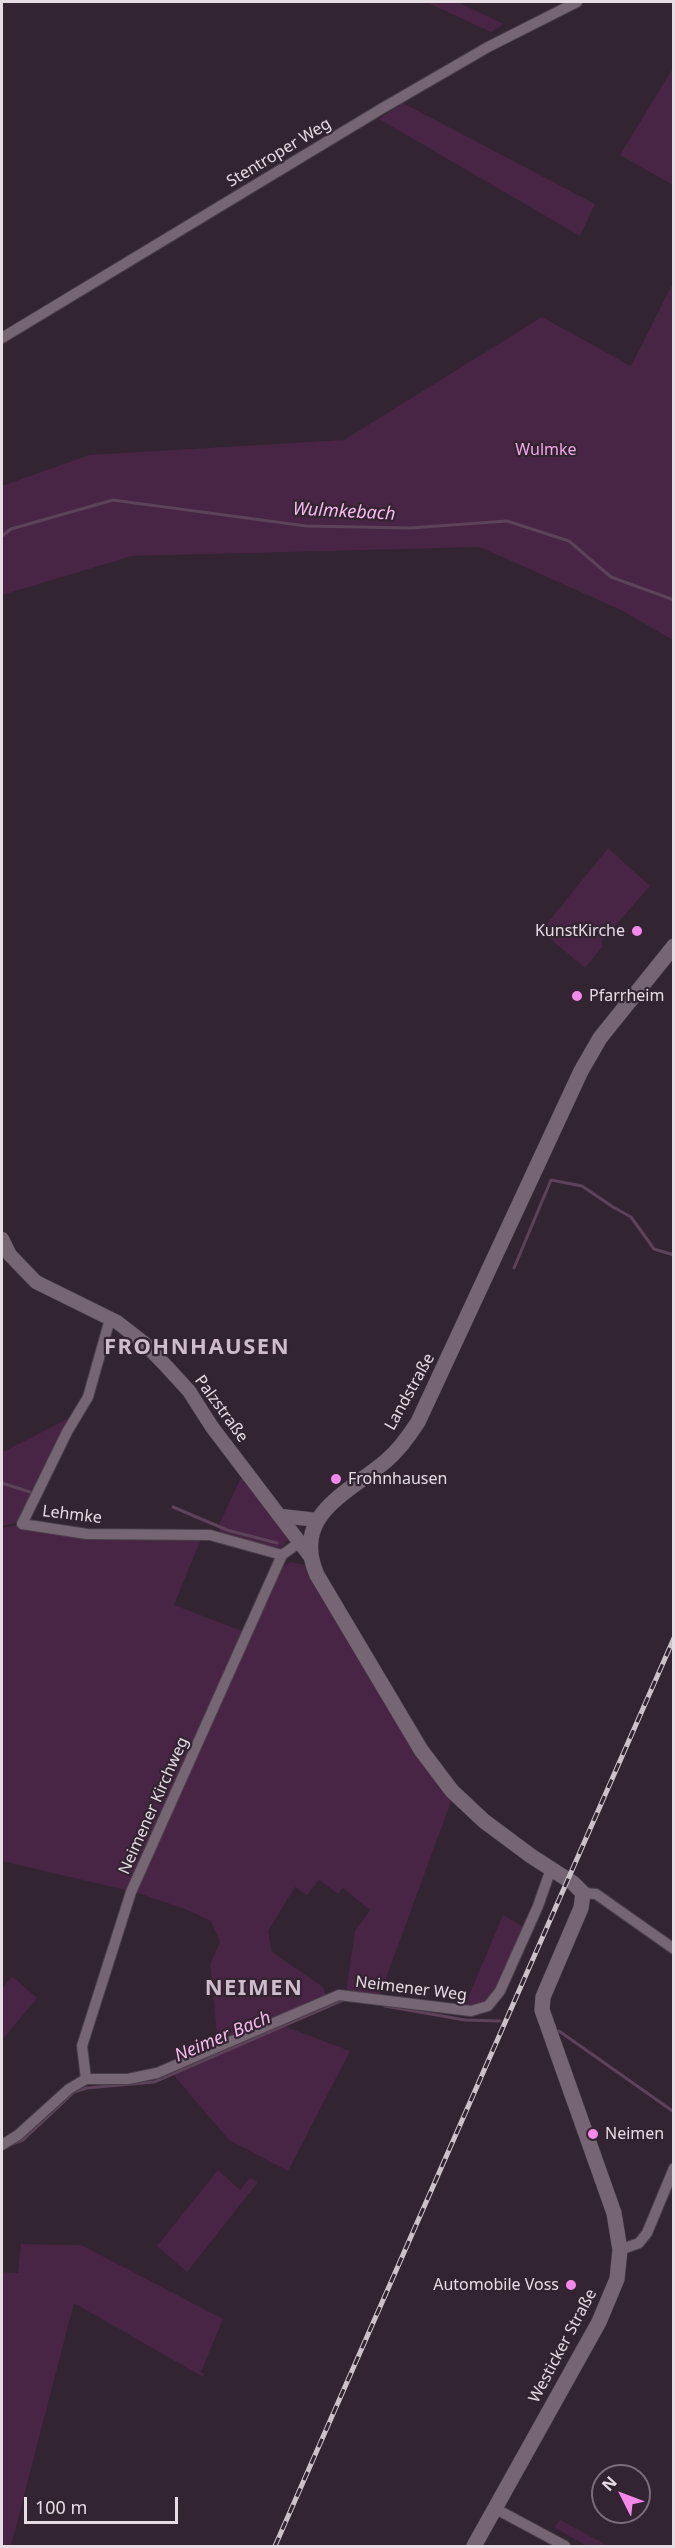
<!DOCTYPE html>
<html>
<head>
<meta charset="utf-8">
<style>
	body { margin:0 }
	#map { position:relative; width:675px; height:2548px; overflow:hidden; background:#322430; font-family:"Noto Sans",sans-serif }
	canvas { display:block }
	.frame { position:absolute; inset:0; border:3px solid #e6dce4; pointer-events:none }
	.north { position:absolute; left:591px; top:2464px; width:60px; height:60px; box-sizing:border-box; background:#322430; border:2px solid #7a6e78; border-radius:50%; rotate:312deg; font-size:16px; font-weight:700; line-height:24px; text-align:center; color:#e6dce4 }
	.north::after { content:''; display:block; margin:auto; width:21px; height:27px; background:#f788eb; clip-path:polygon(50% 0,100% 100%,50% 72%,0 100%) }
	.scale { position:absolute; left:24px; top:2497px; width:154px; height:27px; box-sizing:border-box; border:3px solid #e6dce4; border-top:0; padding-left:8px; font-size:18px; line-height:21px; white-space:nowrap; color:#e6dce4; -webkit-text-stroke:4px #322430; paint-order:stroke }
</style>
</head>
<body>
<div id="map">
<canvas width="675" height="2548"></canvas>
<div class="frame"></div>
<div class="north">N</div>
<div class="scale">100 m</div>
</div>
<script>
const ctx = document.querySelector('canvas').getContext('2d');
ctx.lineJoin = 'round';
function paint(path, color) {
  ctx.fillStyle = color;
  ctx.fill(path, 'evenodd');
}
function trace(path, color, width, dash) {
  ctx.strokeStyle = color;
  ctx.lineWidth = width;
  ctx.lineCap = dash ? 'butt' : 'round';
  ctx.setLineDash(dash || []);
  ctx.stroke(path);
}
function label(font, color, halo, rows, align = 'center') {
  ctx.font = font + ' "Noto Sans",sans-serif';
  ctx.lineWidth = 4.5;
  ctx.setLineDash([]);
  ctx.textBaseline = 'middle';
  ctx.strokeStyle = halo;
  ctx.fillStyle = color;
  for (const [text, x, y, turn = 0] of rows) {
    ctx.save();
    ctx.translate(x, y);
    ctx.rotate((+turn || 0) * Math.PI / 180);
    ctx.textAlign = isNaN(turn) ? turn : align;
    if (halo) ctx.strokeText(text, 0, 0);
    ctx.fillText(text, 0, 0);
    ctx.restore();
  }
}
paint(new Path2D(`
	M426 2H457L504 24 491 32Z
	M673 68V185L620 155Z
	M403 103 595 204 580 236 379 119Z
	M673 283V640L621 610 480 547 132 556 2 595V486L89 455 344 440 542 317 631 366Z
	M608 848 650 886 601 942 603 946 585 968 541 931Z
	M73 1416 21 1522 2 1526V1450L5 1451Z
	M244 1471 286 1530 288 1540 280 1548 221 1537 219 1525Z
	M21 1524 201 1539 174 1605 247 1633 130 1891 2 1861V1528Z
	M290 1562 305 1565 418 1757 452 1799 379 1997 346 1993 355 1931 370 1910 343 1888 338 1894 319 1880 307 1895 295 1887 268 1931 272 1952 323 1987 327 1999 218 2045 210 1964 220 1942 211 1921 185 1909 135 1892 281 1569Z
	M503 1915 525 1928 493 1997 478 2007 465 2005Z
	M12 1976 37 1998 2 2040V1989Z
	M281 2025 350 2051 288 2171 229 2140 171 2072Z
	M218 2170 240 2190 250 2178 258 2182 187 2272 157 2246Z
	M21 2244 81 2245 223 2319 201 2372 204 2374 203 2377 74 2303 11 2546H2V2272L18 2273Z
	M560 2520 564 2522 608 2546H587L554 2527Z`), '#482544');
trace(new Path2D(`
	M2 536 11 529 113 500 306 526 410 528 507 521 569 541 611 577 674 600
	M514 1268 551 1180 582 1186 613 1207 631 1217 654 1249 674 1255
	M2 1483 30 1492
	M173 1507 227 1530 277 1543
	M385 2006 465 2020 500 2021
	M559 2031 674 2112
	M12 2144 23 2140 74 2092 87 2088 154 2082 343 2000`), '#5c435a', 3);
const minor = new Path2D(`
	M2 338 381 109 488 47 577 2
	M110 1319 88 1397 67 1432 22 1524 87 1534 210 1535 282 1555
	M583 1893 596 1894 674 1949
	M86 2079 82 2046 131 1892 282 1555 300 1542
	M2 2145 18 2135 69 2089 86 2079H128L157 2073 339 1995 471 2011 488 2006 500 1991 538 1906 551 1869
	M620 2250 639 2243 647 2233 674 2168
	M496 2509 565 2546`);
const tertiary = new Path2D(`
	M2 1239 10 1255 36 1282 117 1322 144 1343 167 1367 189 1391 212 1427 310 1556
	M282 1516 317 1520`);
const secondary = new Path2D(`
	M474 2546 599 2322 617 2279 620 2250 614 2213 542 2010 543 1997 581 1908 583 1893 573 1883 531 1856 484 1821 452 1791 421 1750 317 1575C291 1515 347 1494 386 1461 399 1450 409 1436 418 1422L581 1071 600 1038 674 946`);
trace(minor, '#4a3f49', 12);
trace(tertiary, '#4a3f49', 15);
trace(secondary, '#4a3f49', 16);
trace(minor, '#766674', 10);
trace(tertiary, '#766674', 14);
trace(secondary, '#766674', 15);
const rail = new Path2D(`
	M275 2546 674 1638`);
trace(rail, '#cbc1c9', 5);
trace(rail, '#322430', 3, [9]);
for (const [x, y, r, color] of [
	[637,931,6,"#f788eb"],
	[577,996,6,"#f788eb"],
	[336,1479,6,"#f788eb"],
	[593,2134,6,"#f788eb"],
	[571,2285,6,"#f788eb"]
]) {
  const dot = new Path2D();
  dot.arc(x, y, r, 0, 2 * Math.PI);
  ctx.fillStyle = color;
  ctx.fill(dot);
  trace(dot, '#322430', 2);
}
label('16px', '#e6dce4', '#322430', [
	["Stentroper Weg",279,153,-31],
	["Landstraße",410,1392,-61],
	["Palzstraße",221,1409,54],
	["Lehmke",72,1515,7],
	["Neimener Kirchweg",154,1806,-66],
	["Neimener Weg",411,1989,7],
	["Westicker Straße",563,2346,-62]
]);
label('16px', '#f4a7ea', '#322430', [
	["Wulmke",546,450]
]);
label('16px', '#e6dce4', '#322430', [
	["KunstKirche",625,931,"right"],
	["Pfarrheim",589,996],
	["Frohnhausen",348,1479],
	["Neimen",605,2134],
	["Automobile Voss",559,2285,"right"]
], 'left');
label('italic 18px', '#f8baf0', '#322430', [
	["Wulmkebach",344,512,3],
	["Neimer Bach",223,2037,-23]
]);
ctx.letterSpacing = '1.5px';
label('bold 22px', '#cebbcb', '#322430', [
	["FROHNHAUSEN",197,1348],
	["NEIMEN",254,1989]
]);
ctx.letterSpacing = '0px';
</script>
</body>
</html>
